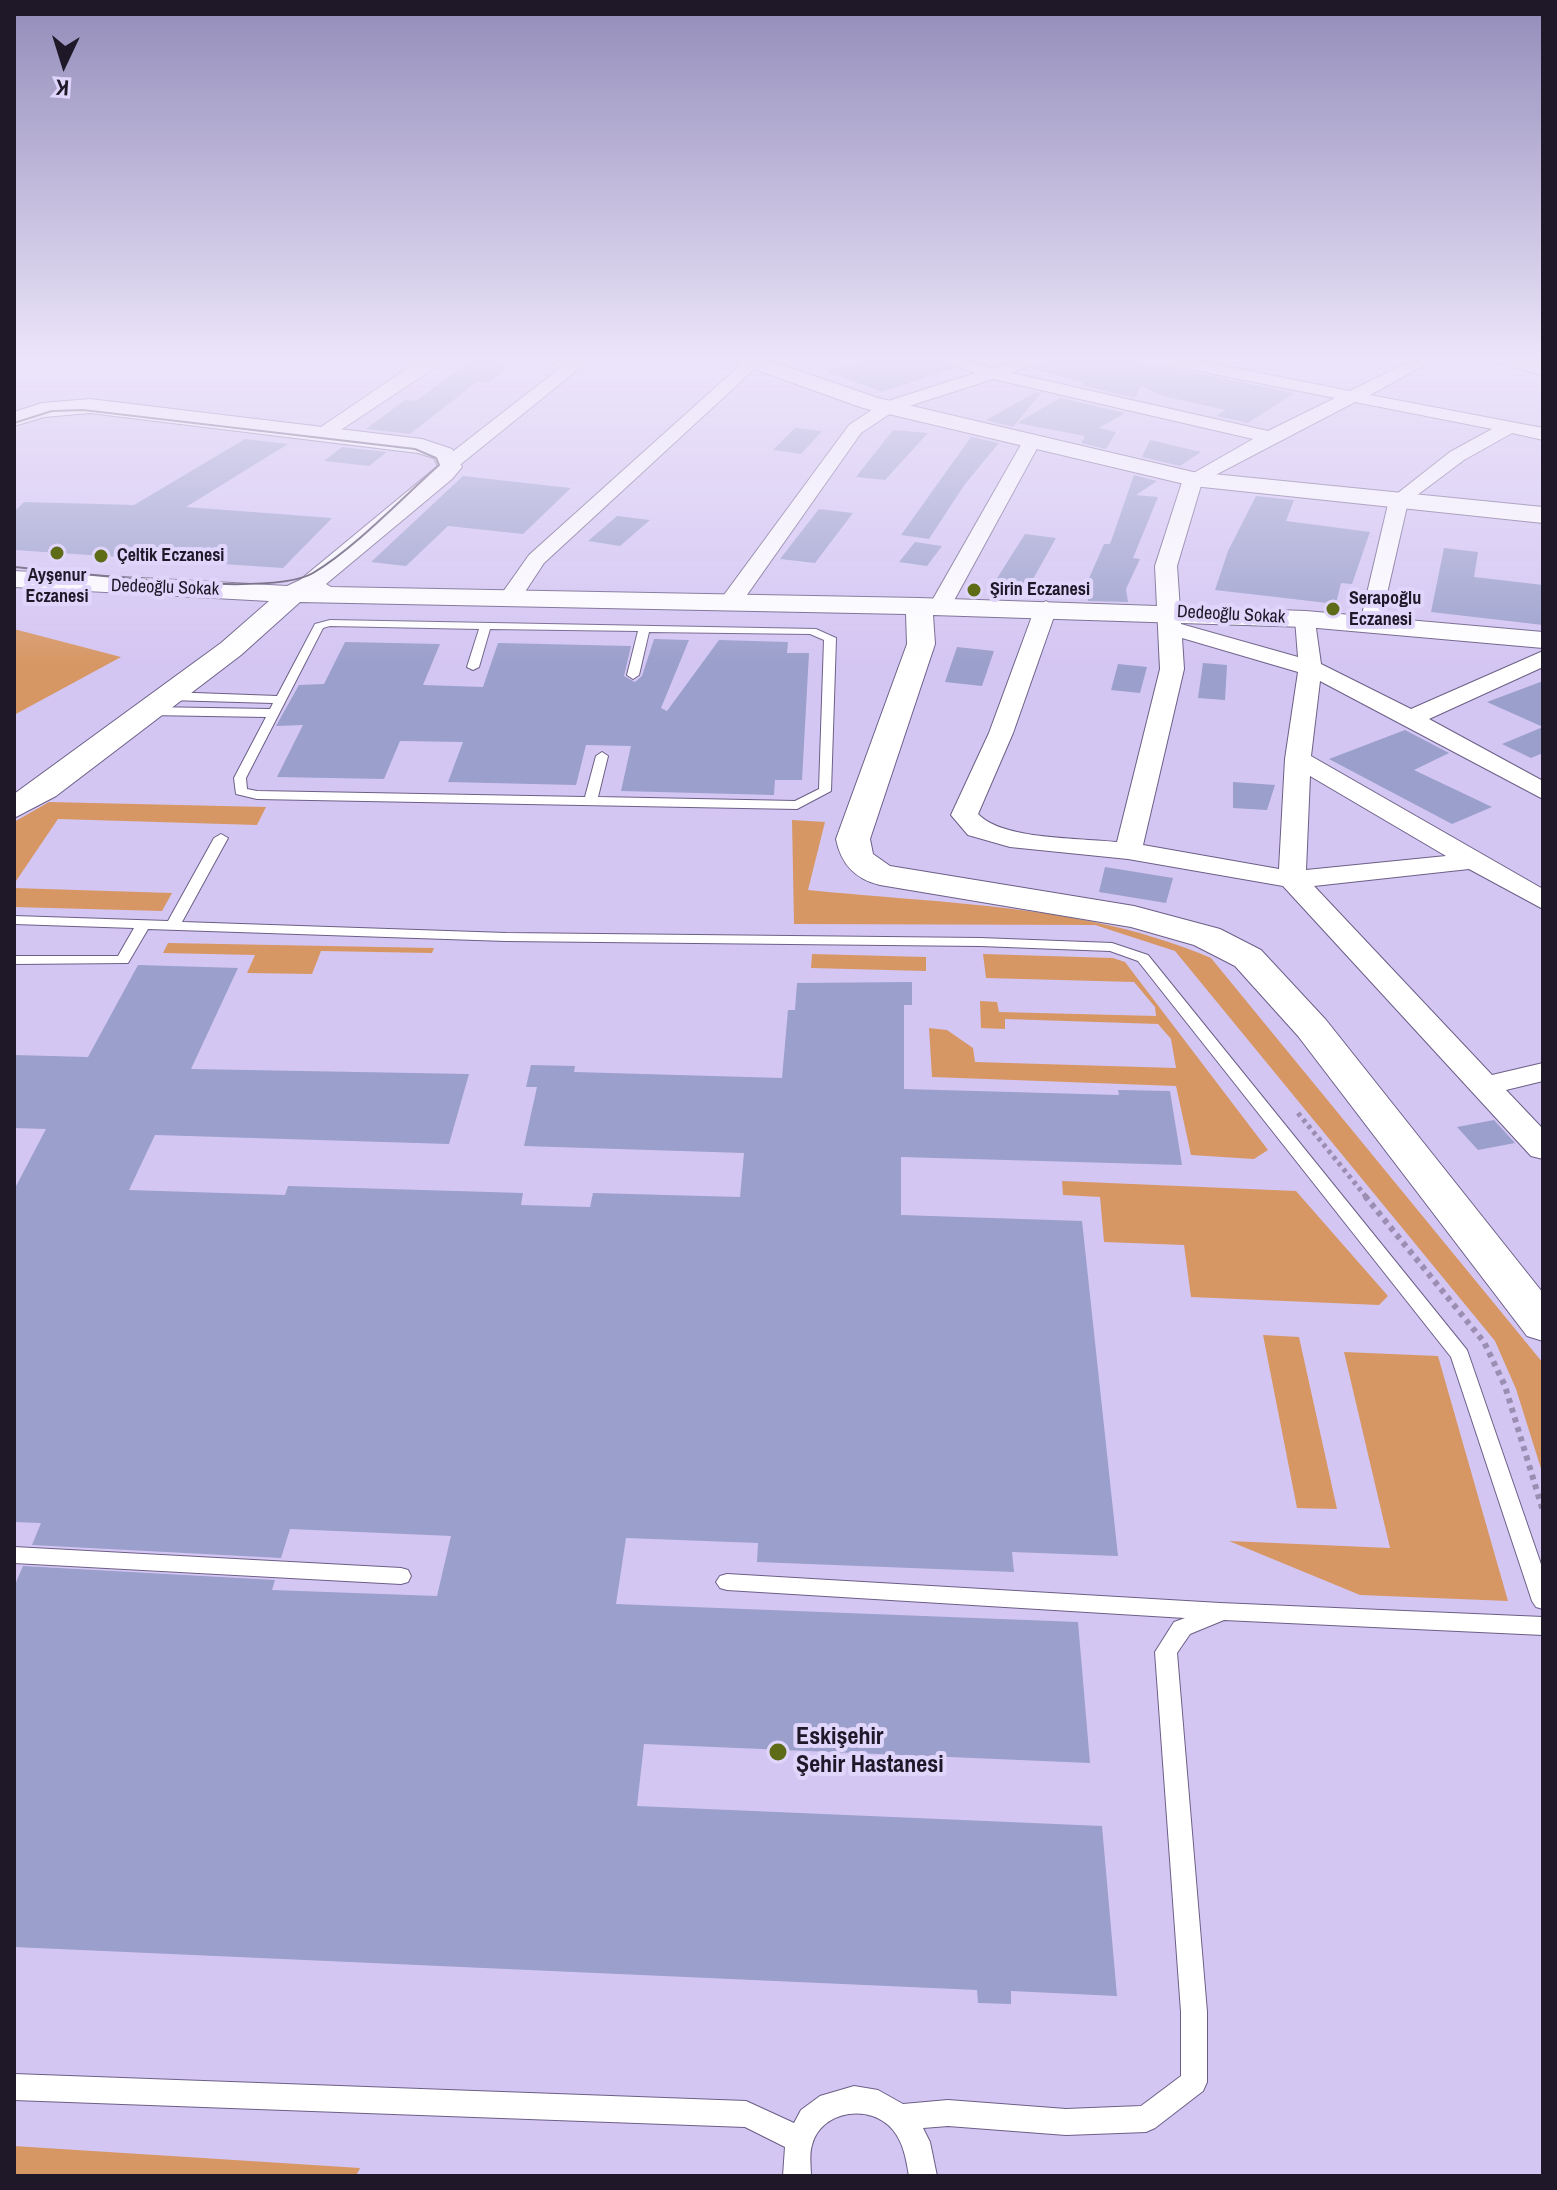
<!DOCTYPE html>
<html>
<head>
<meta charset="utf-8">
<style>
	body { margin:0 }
	#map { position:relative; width:1557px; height:2190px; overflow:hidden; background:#d4c6f3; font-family:"Archivo Narrow",sans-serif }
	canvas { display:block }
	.frame { position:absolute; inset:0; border:16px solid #1e1828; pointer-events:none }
	.north { position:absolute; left:24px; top:24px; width:80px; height:80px; -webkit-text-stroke:6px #e0d5fa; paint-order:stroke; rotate:184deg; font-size:22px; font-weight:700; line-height:32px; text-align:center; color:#1e1828 }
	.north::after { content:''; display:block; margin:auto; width:28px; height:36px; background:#1e1828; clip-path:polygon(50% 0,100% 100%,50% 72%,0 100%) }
</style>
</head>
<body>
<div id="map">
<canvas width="1557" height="2190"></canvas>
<div class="frame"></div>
<div class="north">K</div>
</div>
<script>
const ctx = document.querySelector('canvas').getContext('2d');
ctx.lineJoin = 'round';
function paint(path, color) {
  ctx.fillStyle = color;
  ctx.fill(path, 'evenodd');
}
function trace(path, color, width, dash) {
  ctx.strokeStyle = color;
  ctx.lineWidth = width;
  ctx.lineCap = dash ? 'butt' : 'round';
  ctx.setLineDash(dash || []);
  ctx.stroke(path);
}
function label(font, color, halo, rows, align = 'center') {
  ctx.font = font + ' "Archivo Narrow",sans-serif';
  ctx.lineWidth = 8;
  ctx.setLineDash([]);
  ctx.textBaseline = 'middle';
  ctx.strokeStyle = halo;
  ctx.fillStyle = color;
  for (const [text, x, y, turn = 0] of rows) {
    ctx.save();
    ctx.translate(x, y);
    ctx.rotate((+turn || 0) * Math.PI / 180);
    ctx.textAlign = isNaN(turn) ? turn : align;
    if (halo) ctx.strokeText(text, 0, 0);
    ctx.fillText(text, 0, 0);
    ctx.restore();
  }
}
paint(new Path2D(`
	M14 629 121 657 14 715Z
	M49 802 266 807 257 825 58 819 14 884V822Z
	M792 820 825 822 808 890C943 904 1086 904 1211 958L1543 1363V1475L1516 1389 1495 1341 1175 951 1095 925 794 924Z
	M14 888 172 893 162 911 14 907Z
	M168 943 434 948 432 953 321 951 312 974 247 973 255 955 163 953Z
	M812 954 926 957V971L811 968Z
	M983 954 1113 958 1125 962 1268 1150 1254 1159 1191 1155 1176 1086 932 1077 929 1028 947 1030 973 1048 975 1062 1176 1068 1171 1039 1158 1024 1005 1019V1029L981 1028 980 1001 997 1002 999 1012 1156 1016 1155 1007 1134 982 986 978Z
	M1062 1181 1296 1191 1388 1296 1379 1305 1191 1297 1184 1245 1104 1242 1100 1197 1063 1195Z
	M1263 1335 1299 1337 1337 1509 1297 1508Z
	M1344 1352 1438 1356 1508 1601 1360 1595 1229 1541 1390 1548Z
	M14 2146 360 2168 356 2176H14Z`), '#d79764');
paint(new Path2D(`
	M485 359 514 362 488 383 477 382 410 434 366 429 405 400 416 401 472 359Z
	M865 359H936L955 368 882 392 825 371Z
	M1048 359H1128L1294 393 1248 423 1216 416 1226 410 1162 396 1141 386 1135 398 1080 385 1084 383 1031 368Z
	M1036 392 1041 393 1013 427 986 420Z
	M1060 398 1125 413 1099 428 1116 432 1106 449 1081 443 1085 436 1017 423Z
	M795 428 822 431 801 454 773 450Z
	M893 430 928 433 885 480 856 477Z
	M971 437 999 443 965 484 929 539 901 535Z
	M245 439 288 444 186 507 332 518 283 568 14 550V512L24 502 134 505Z
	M1150 440 1201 452 1180 466 1142 457Z
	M342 447 387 452 369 466 324 461Z
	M1134 475 1157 481 1136 495 1158 497 1133 558 1140 559 1126 589 1128 602 1088 601 1087 583 1104 544H1110Z
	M463 476 571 488 523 534 448 526 406 566 371 562Z
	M1256 496 1294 500 1286 521 1370 532 1352 584 1341 583 1336 604 1215 590 1228 551Z
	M819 509 853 513 815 563 780 559Z
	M617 516 650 520 620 546 588 541Z
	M1025 534 1056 538 1028 588 994 583Z
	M915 542 942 546 927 566 899 562Z
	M1444 548 1478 552 1474 577 1543 585V625L1431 612Z
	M654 639 689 640 661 708 667 711 719 640 788 642 787 653H809L802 780H775L774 795 621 791 631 746 586 745 576 785 448 782 463 742 400 741 384 779 277 777 303 725 276 726 299 685 324 684 345 642 440 644 423 685 483 687 498 643 631 646 624 676 635 682 642 676Z
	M957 647 994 651 982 686 945 682Z
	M1203 663 1227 665 1225 700 1198 698Z
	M1118 664 1147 667 1140 693 1111 690Z
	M1543 681V727L1487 702Z
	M1543 727V753L1531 758 1502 744Z
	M1405 730 1449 753 1414 770 1492 807 1452 824 1329 759Z
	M1233 782 1275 785 1267 810 1233 808Z
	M1105 867 1173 878 1166 903 1099 892Z
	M138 965 238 968 191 1069 469 1074 449 1144 155 1135 129 1190 285 1195 288 1186 523 1193 521 1205 590 1207 593 1193 740 1197 744 1153 524 1146 537 1087H526L531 1065 575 1066 574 1072 782 1078 788 1010H795L797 983 912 982V1005H904V1089L1119 1095 1118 1090 1170 1091 1182 1165 901 1157V1215L1082 1221 1118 1556 1012 1552 1014 1572 757 1562 758 1543 626 1538 616 1604 1078 1622 1090 1763 644 1744 637 1806 1102 1826 1117 1996 1011 1991V2004L978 2003 977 1990 14 1947V1587L23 1566 275 1580 272 1590 437 1596 451 1536 290 1529 281 1558 32 1545 41 1523 14 1522V1190L46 1129 14 1128V1055L88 1057Z
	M1494 1120 1515 1143 1478 1150 1457 1127Z`), '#9a9fcb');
const service = new Path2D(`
	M330 620 816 629 836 638 831 791 797 809 257 799 236 794 234 778 266 717 149 715 143 711 149 707 270 709 273 703 168 700 162 696 168 692 277 696 315 624ZM330 626 479 629 467 667 473 670 479 667 490 629 638 631 627 675 633 679 639 675 649 632 810 634 824 640 819 789 795 801 598 797 608 756 602 752 596 756 585 797 257 791 247 789 246 778 323 628Z
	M221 834 228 838 182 922 506 933 980 938 1112 943 1148 955 1467 1350 1543 1570V1609L1536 1607 1532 1601 1451 1357 1138 961 1110 951 980 946 506 941 148 929 128 963 14 964V956H118L134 928 14 924V916L168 921 214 838Z
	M14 1547 401 1568 408 1570 411 1576 408 1582 401 1584 14 1563Z
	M727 1574 1220 1603 1543 1617V1635L1224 1620 1190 1634 1177 1653 1207 2012V2082L1203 2091 1155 2128 1146 2132 1066 2135 948 2126 923 2128 930 2142 937 2176H909C906 2159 904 2144 893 2130 871 2103 821 2110 812 2145 809 2154 811 2166 811 2176H783L785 2147 745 2127 14 2100V2074L746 2101 794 2123 801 2110 820 2096 854 2086 878 2090 903 2104 948 2100 1066 2109 1141 2106 1181 2076V2012L1155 1652 1174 1622 1185 1618 727 1590 720 1588 716 1582 720 1576Z`);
const minor = new Path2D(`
	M421 359H448L330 437H318V429Z
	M544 359H567L581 367 456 468H442V460L560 368Z
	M747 359 762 362 544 563 517 604H501L498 599 529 555Z
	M939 359H965L992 368 1019 359H1045L1012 373 1268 431 1335 398 1163 364 1155 359H1190L1350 391 1414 359H1436L1370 395 1543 428V440L1512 433 1464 460 1408 502 1379 628H1363L1360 623 1389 500 1450 452 1492 429 1355 402 1202 482 1177 566 1181 624 1298 657 1295 619 1298 614H1314L1321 664 1411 709 1543 651V667L1429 719 1543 781V799L1320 681 1311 756 1543 889V909L1469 869 1314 886 1492 1075 1543 1063V1081L1506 1090 1543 1129V1159L1531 1156 1283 886 1128 859 1010 847 968 835 951 815 989 733 1035 608 1046 601 1057 608 1013 733 978 814C1002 840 1081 838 1117 842L1160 669 1155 566 1183 479 1253 439 993 379 894 411 861 433 737 609H721L718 604 721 599 849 425 882 403 975 373ZM1182 638 1298 672 1285 759 1279 869 1143 845 1184 669ZM1310 776 1446 856 1306 870Z
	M1483 359H1516L1543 365V375Z
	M1032 435 1041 441 951 606 940 613 932 611 929 606 1023 441Z`);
const tertiary = new Path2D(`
	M734 359H765L878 398 1193 472 1543 507V523L1193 486 863 408 737 363Z
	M90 399 422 439 452 449 462 467 452 479 326 584 331 587 919 598 1306 611 1543 632V648L1306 627 933 615 935 644 870 839 873 854 890 866 1134 906 1220 929 1261 950 1326 1020 1543 1293V1341L1527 1336 1298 1036 1235 966 1194 945 1131 927 880 885C855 879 841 864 836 839L907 644 906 614 300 602 241 655 56 796 14 818V794L221 643 269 601 14 587V571L287 586 300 580 438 466 434 458 418 453 90 413 44 417 14 426V412L42 403Z`);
trace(service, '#6c5f86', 2);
trace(minor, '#6c5f86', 2);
trace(tertiary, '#6c5f86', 2);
trace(new Path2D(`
	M1298 1113 1367 1198`), '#9a8eb2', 5, [4, 4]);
trace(new Path2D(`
	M1365 1196 1484 1342 1505 1386 1543 1511`), '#9a8eb2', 6, [5, 5]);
paint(service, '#fff');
paint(minor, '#fff');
paint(tertiary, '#fff');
trace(new Path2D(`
	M14 423 52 411 83 410 415 449 436 458 439 465C402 498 355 548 313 573 270 599 73 572 14 567`), '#514961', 2);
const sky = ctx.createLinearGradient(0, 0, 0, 666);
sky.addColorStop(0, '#938cba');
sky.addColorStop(0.54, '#ece5fa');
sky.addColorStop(1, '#ece5fa00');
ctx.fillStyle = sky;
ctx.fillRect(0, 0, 1557, 666);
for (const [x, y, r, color] of [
	[57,553,8,"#5e6c17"],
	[101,556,8,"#5e6c17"],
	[974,590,8,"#5e6c17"],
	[1333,609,8,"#5e6c17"],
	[778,1752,10,"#5e6c17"]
]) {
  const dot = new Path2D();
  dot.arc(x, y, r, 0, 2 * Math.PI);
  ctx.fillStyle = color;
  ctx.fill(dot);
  trace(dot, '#e0d5fa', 3);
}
label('bold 18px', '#1e1828', '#e0d5fa', [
	["Çeltik Eczanesi",117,556],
	["Ayşenur",57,576,"center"],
	["Eczanesi",57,597,"center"],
	["Şirin Eczanesi",990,590],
	["Serapoğlu",1349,599],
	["Eczanesi",1349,620]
], 'left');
label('18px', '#1e1828', '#e0d5fa', [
	["Dedeoğlu Sokak",165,588,2],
	["Dedeoğlu Sokak",1231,615,3]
]);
label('bold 24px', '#1e1828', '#e0d5fa', [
	["Eskişehir",796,1738],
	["Şehir Hastanesi",796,1766]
], 'left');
</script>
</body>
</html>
